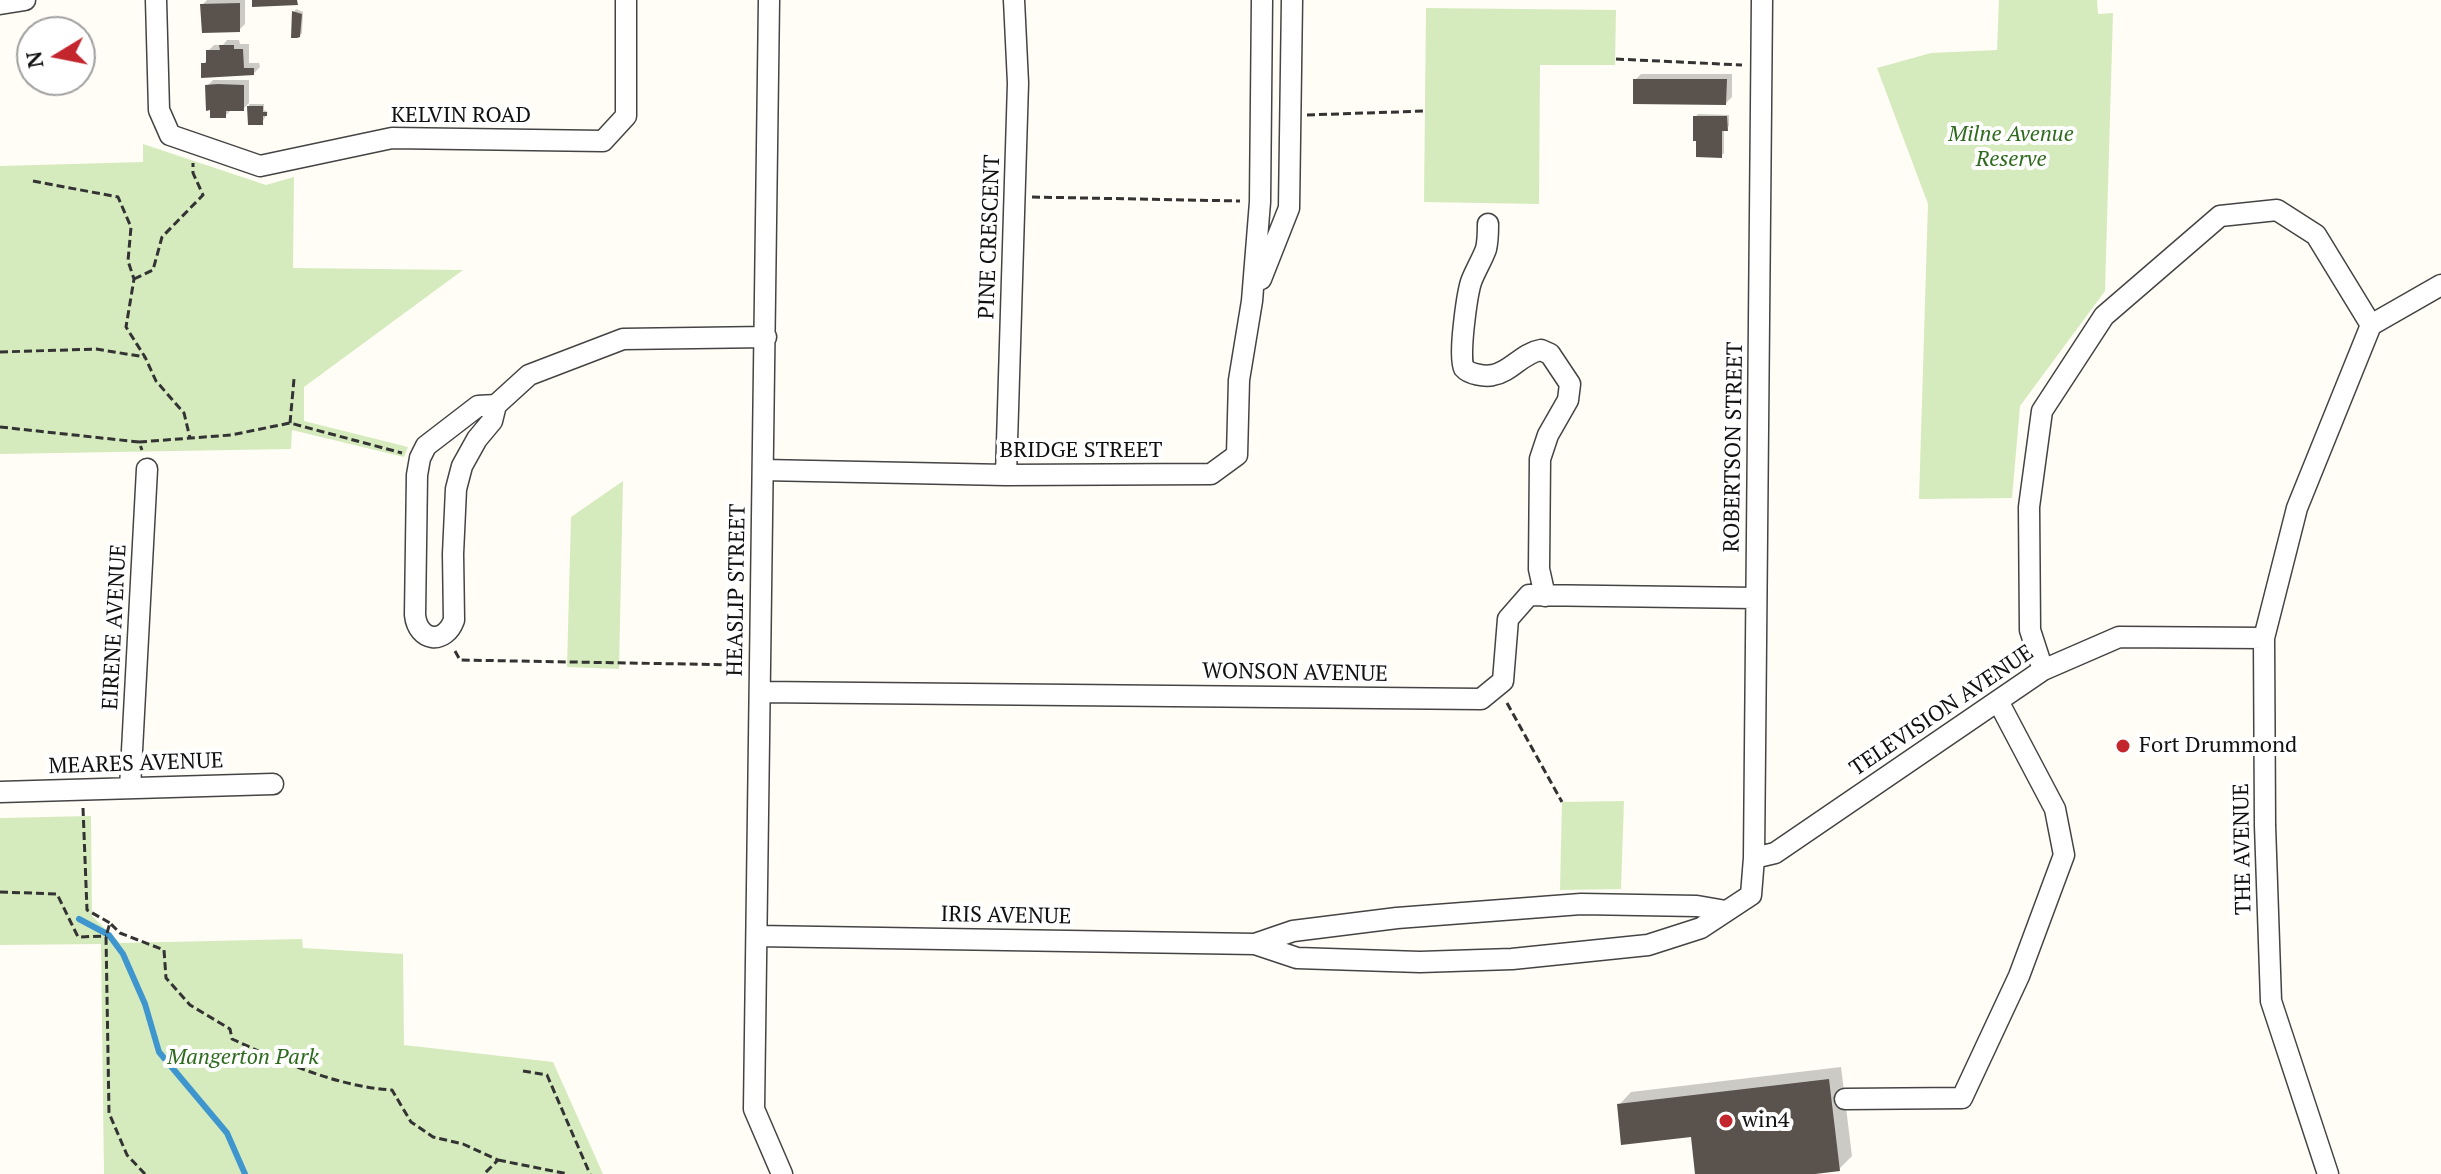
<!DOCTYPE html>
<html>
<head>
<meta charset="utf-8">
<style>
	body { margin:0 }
	#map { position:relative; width:2441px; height:1174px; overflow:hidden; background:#fffdf5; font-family:"PT Serif",serif }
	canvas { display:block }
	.north { position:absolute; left:16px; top:16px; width:80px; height:80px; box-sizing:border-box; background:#fff; border:2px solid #a0a0a0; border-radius:50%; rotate:260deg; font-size:22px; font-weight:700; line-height:32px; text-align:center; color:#111 }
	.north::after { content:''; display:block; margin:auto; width:28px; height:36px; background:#c4262e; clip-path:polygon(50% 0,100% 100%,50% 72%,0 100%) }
</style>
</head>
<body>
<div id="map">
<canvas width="2441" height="1174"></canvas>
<div class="north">N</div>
</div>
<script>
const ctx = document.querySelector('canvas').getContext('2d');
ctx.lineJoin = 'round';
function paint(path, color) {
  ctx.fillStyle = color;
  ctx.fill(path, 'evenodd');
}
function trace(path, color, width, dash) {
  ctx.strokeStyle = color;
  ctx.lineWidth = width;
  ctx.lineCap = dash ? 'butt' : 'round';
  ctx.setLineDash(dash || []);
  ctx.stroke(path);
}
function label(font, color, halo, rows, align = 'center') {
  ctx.font = font + ' "PT Serif",serif';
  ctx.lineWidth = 8;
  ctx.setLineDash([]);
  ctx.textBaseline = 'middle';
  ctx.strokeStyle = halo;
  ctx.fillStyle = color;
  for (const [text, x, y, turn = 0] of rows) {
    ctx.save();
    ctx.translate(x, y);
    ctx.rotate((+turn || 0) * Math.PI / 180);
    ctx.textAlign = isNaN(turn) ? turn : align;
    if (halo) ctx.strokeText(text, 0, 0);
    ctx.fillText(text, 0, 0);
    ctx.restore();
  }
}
paint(new Path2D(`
	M1999 0H2097L2098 14 2113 13 2105 291 2020 406 2012 498 1919 499 1928 204 1877 68 1931 53 1997 50Z
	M1426 8 1616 10 1615 65H1540L1539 204 1424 202Z
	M143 144 266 185 294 177 293 268 463 270 304 387V421L408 447 404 457 292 430 291 449 0 454V166L143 162Z
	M623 481 619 669 567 667 571 517Z
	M1624 801 1621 889 1560 890 1562 802Z
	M91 816 92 916 120 943 302 939 303 948 403 954 404 1045 553 1062 603 1174H104L101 944 0 945V818Z`), '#d5ebbd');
paint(new Path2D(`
	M207 0H245V24L239 30 202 5Z
	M296 9 303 12 302 33 300 35 294 12Z
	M227 40H239L240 44H249V63H259L260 67 254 73 203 64 208 59V51L214 45H223Z
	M1641 74H1732V97L1726 103 1635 80Z
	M213 80H249V103L243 109H232L225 116 212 108 207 86Z
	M249 104H264V110L268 112 262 123H250Z
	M1698 114 1729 115V126L1724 129V153L1721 156 1695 117Z
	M1841 1067 1852 1156 1839 1169 1798 1174H1697L1693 1135 1619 1105 1631 1092Z`), '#0003');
trace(new Path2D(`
	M79 919 109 935 123 954 145 1004 159 1052 227 1133 245 1174`), '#3f96cf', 6);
paint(new Path2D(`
	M252 0H297L298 5 252 7Z
	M240 3V32L202 33 200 4Z
	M292 11 302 14 300 37 297 38H291Z
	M219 45H234V49H243L244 68H254V75L201 78V63H206V50H220Z
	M1633 79H1727L1726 105 1633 104Z
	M218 84 244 85V111H226V118H210V110L206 111 205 85Z
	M247 106H263V112H267V116H263V125H248Z
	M1693 116H1727L1728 131H1722V158L1696 157V141H1693Z
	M1829 1079 1840 1171 1815 1174H1695L1691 1137 1621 1145 1617 1104Z`), '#5a524d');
const minor = new Path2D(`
	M156 0 159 110 170 135 260 166 392 138 603 141 626 116V0
	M769 0 754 1109 782 1174
	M0 4 25 0
	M1488 224C1488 232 1488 241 1486 249 1482 260 1475 271 1471 282 1467 295 1458 358 1464 368 1469 374 1485 377 1493 375 1511 372 1522 353 1541 350L1550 354 1570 384 1568 400 1548 435 1540 459 1539 569 1545 596
	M1261 279 1289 208 1292 0
	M496 405 478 406 426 446 420 458 417 475 415 615C418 642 445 645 454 620L453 554 456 489 462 466 477 439 492 421 496 405 529 375 623 339 766 337
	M763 470 1006 475 1211 474 1237 455 1239 380 1252 301 1260 202 1262 0
	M1006 475 1018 83 1014 0
	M2043 670 2030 630 2029 507 2042 411 2104 316 2220 216 2277 210 2316 235 2371 325
	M760 692 1481 699 1503 681 1508 619 1529 595 1755 598
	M130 788 147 469
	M0 792 273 784
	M1754 858 1775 853 2043 670 2119 637 2264 638
	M757 936 1255 944 1297 958 1420 962 1512 959 1648 945 1701 928 1751 895 1754 858 1762 0
	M1255 944 1293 931 1397 918 1581 904 1697 906 1726 911
	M1845 1099 1962 1098 2019 976 2064 855 2055 809 1998 701
	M2328 1174 2271 1001 2265 825 2264 638 2297 508 2371 325 2441 285`);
trace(minor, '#444', 23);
trace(new Path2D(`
	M1616 59 1742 65
	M1307 115 1425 111
	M33 181 118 197 131 227 128 261 134 279 126 327 145 357 156 381 184 413 190 438
	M1032 197 1240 201
	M134 279 153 270 162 237 203 195 193 173V163
	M0 352 96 349 145 357
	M290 423 294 379
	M0 427 139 442 142 450
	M139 442 231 435 290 423 402 453
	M455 651 460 660 741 665
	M1507 703 1562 802
	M83 808 87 910 110 923
	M0 892 57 894 78 937 106 936
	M523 1071 547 1075 590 1174
	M498 1160 568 1174
	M145 1174 127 1155 109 1113 106 936 110 923 120 933 164 950 166 978 190 1005 230 1029 232 1039C280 1061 338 1087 392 1090L411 1122 433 1137 463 1144 498 1160 484 1174`), '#333', 3, [8, 4]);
trace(minor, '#fff', 20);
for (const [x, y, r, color] of [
	[2123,746,8,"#c4262e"],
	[1726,1121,8,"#c4262e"]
]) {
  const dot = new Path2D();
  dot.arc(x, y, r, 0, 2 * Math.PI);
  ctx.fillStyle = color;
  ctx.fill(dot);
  trace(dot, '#fff', 3);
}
label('22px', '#111', '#fff', [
	["KELVIN ROAD",461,116],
	["PINE CRESCENT",990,237,-88],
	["ROBERTSON STREET",1734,447,-89],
	["BRIDGE STREET",1081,451],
	["HEASLIP STREET",737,590,-89],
	["EIRENE AVENUE",115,627,-87],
	["WONSON AVENUE",1295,673,1],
	["TELEVISION AVENUE",1942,711,-34],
	["MEARES AVENUE",136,764,-2],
	["THE AVENUE",2243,849,-91],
	["IRIS AVENUE",1006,916,1]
]);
label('italic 22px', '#2f6b1f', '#fff', [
	["Milne Avenue",2011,135],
	["Reserve",2011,160],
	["Mangerton Park",243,1058]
]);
label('22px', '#111', '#fff', [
	["Fort Drummond",2139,746],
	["win4",1742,1121]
], 'left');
</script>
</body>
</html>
